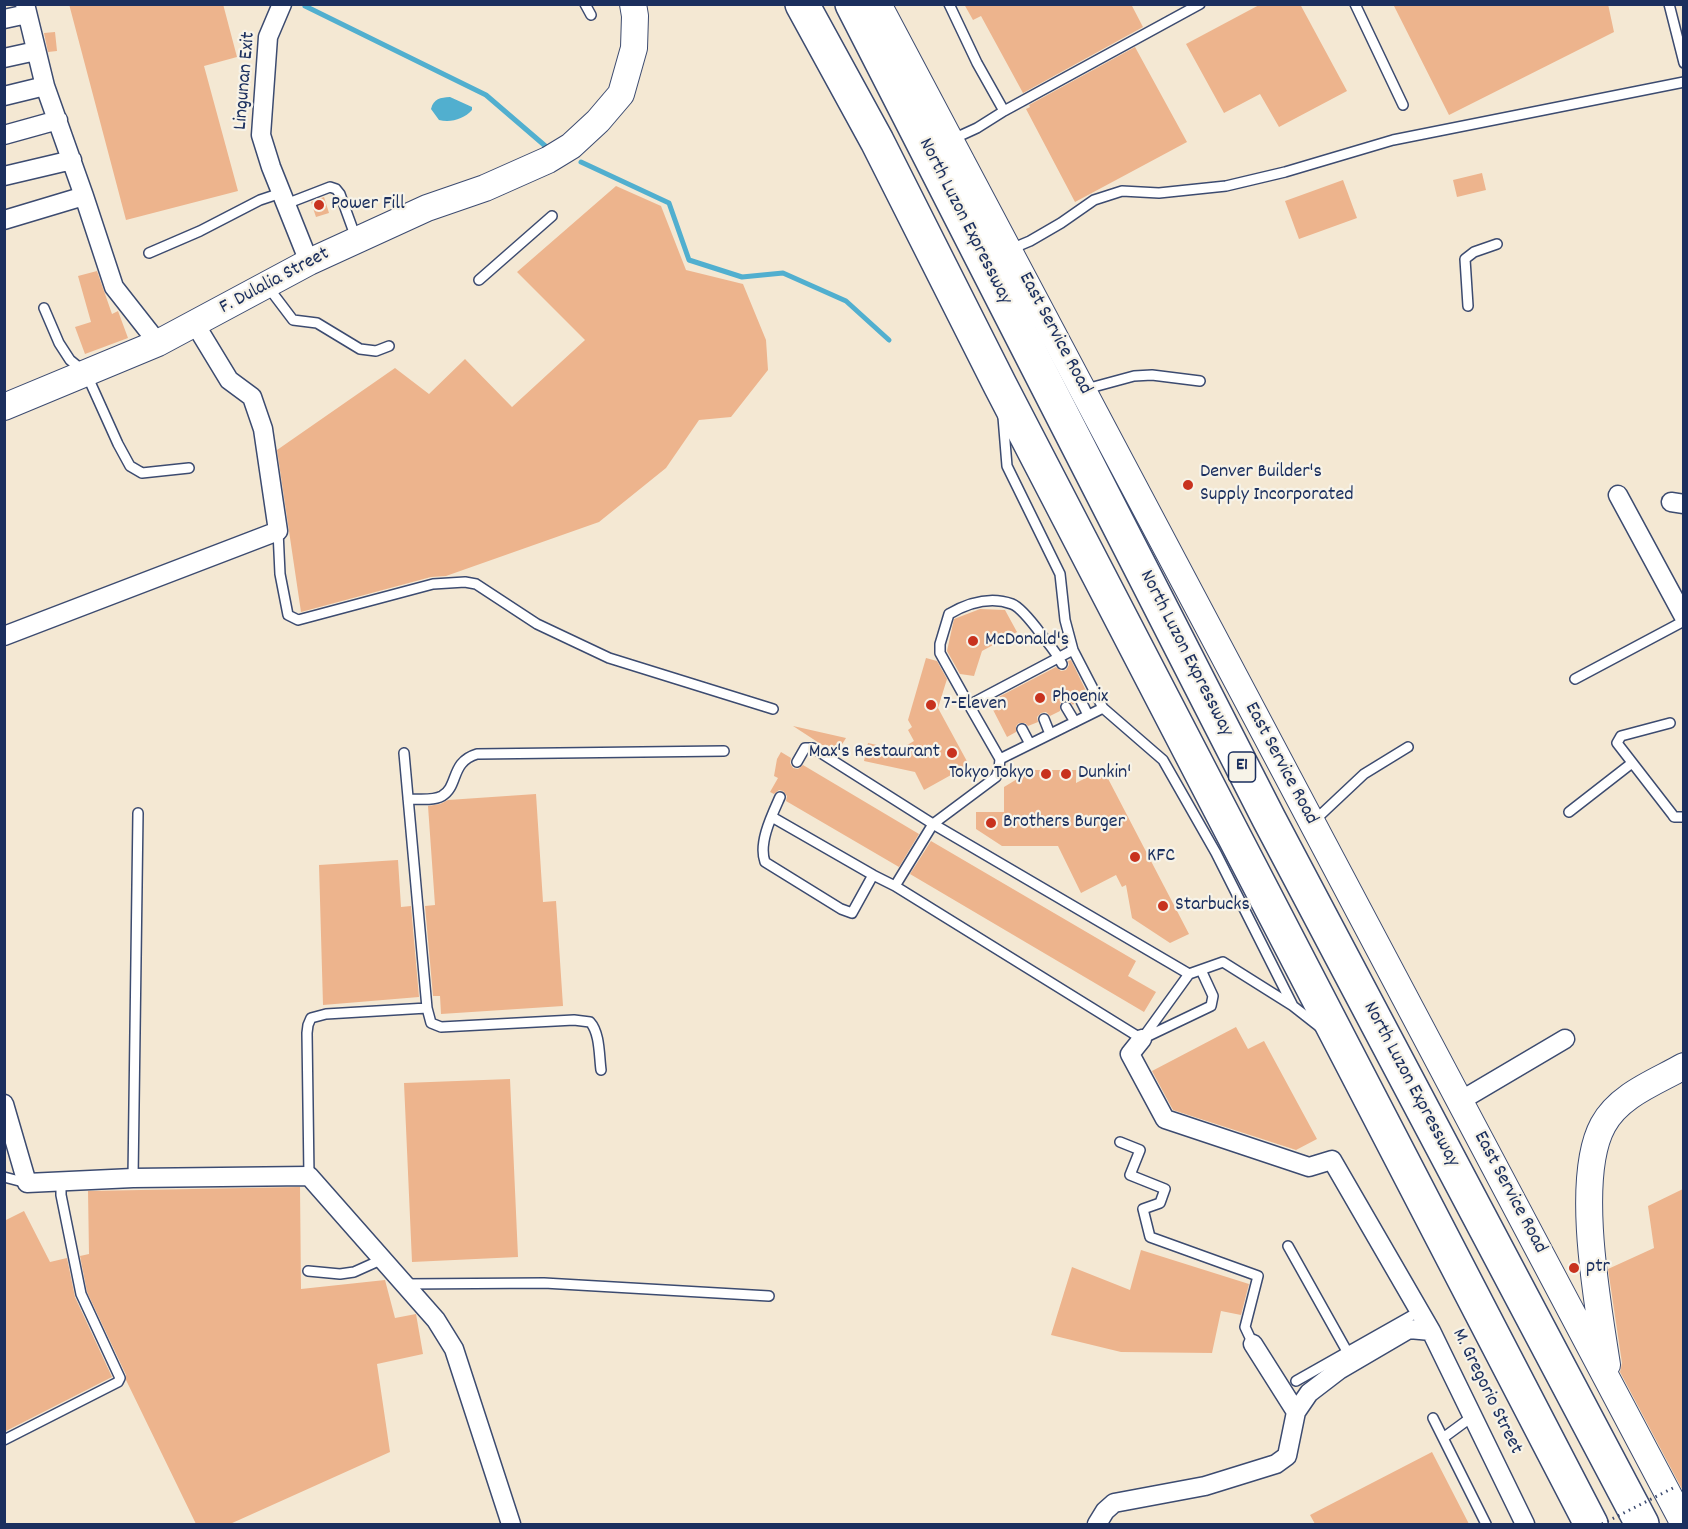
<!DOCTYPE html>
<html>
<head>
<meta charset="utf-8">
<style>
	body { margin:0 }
	#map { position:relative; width:1688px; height:1529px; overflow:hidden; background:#f4e8d3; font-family:Dekko,sans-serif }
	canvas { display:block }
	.frame { position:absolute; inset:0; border:6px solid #1b2f5e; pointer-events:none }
</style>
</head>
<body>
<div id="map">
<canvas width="1688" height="1529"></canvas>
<div class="frame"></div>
</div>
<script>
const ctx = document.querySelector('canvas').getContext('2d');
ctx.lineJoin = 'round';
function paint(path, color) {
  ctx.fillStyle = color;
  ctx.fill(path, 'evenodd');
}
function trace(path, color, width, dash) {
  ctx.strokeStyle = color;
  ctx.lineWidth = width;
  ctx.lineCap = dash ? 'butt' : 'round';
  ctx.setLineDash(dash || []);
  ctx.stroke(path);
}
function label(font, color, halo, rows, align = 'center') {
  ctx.font = font + ' Dekko,sans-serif';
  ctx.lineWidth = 4.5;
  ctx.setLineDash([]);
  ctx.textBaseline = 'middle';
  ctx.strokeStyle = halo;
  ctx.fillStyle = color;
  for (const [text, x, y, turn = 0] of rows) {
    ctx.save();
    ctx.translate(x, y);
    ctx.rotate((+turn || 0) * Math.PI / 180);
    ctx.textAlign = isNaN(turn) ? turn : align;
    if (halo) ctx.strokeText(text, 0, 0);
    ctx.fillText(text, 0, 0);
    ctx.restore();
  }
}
paint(new Path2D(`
	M450 97 472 107V110C464 119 451 123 439 120L431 109C434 98 440 98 450 97Z`), '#51afcf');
trace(new Path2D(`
	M305 6 486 95 550 150
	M581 162 669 203 689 260 742 277 783 273 846 301 889 340`), '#51afcf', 5);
paint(new Path2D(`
	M69 4H223L237 57 204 66 238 191 126 220Z
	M964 4H1131L1143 27 1023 93 981 16 973 20Z
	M1261 4H1300L1347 91 1279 127 1260 94 1224 113 1186 44Z
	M1393 4H1608L1614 32 1449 115Z
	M55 32 57 51 48 52 44 33Z
	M1135 47 1187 142 1075 202 1026 109 1030 107 1029 105Z
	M1482 173 1486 190 1457 197 1453 180Z
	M1343 180 1357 218 1299 239 1285 201Z
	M616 186 661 206 686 270 743 284 766 340 768 370 731 417 699 420 666 468 599 522 446 576 431 577 301 612 277 450 395 368 429 394 465 359 512 407 585 340 517 272Z
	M324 197 329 213 316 217 311 202Z
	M97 271 112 314 118 311 128 338 85 354 75 327 91 322 78 276Z
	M980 609 1005 610 1017 632 982 651 974 676 960 674 947 651 954 619Z
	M926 658 937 661 947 679 938 708 969 765 924 790 915 772 864 761 868 743 899 750 914 741 908 730 912 727 908 720Z
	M1071 660 1089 697 1087 698 1084 695H1079L1073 705 1069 701H1063L1060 704V711L1050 716 1046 712 1041 713 1037 717 1038 722 1028 726 1025 723H1019L1016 726V732L1007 737 989 702 1056 667 1061 671 1066 670 1069 665 1068 661Z
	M793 726 846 738 836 754Z
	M781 752 791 758 790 763 793 768 798 769 803 765 919 834 899 867 786 801 787 796 783 791 779 790 774 794 770 792 778 778 774 776 777 759Z
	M1103 769 1189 934 1170 943 1132 918 1126 885 1122 887 1116 875 1081 893 1058 846H1002L976 829V812H1004V787L1032 770H1076V783Z
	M536 794 543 902 556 901 563 1006 441 1014 440 996H433L425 906 435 905 428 806 440 804 448 800Z
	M931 841 1136 961 1128 976 1156 992 1144 1012 910 874Z
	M398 860 401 907 411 906 419 997 323 1005 319 865Z
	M1236 1027 1248 1049 1264 1041 1317 1139 1296 1150 1173 1110 1152 1071Z
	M510 1079 518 1257 412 1262 404 1083Z
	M300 1187 301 1289 385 1280 395 1318 416 1314 423 1354 377 1364 390 1452 230 1524H196L126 1380V1375L87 1292 80 1256 89 1254 88 1191Z
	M1683 1189V1491L1620 1372 1622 1363 1608 1269 1654 1248 1648 1206Z
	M24 1211 50 1262 67 1258 75 1297 112 1377 4 1432V1221Z
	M1141 1250 1249 1284 1241 1315 1221 1311 1212 1353 1121 1352 1051 1335 1072 1267 1130 1290Z
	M1432 1452 1469 1524H1315L1310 1515Z`), '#edb48d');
const lane = new Path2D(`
	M585 4 591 15
	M949 4 977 63 1004 111 977 128 953 139
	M1355 4 1403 105
	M1669 4 1684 63
	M1004 111 1200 4
	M286 204 330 187 336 189 340 194 356 238
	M1011 249 1030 241 1061 223 1094 200 1122 191 1159 193 1226 186 1285 172 1393 140 1684 82
	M149 253 200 231 260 200 281 193
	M479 280 552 216
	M268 287 293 320 317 323 360 349 376 351 389 346
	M1468 306 1465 259 1474 252 1497 244
	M44 308 59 343 70 360 86 373 118 444 130 466 142 473 189 468
	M1086 389 1134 376 1152 375 1200 381
	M1003 417 1007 466 1060 574 1065 620 1073 650 1103 708 1163 760 1216 853 1293 1006
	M278 531 280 574 288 615 298 620 433 584 465 582 476 584 537 624 609 658 773 709
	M1575 679 1684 621
	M1081 701 1088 715
	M969 705 940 653V644L949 614C968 603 990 596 1012 604 1020 607 1035 626 1041 634 1048 643 1057 653 1062 664
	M1066 707 1075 722
	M1044 719 1050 734
	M1670 723 1621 736 1617 743 1672 814 1674 817H1684
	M1022 729 1030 744
	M404 753 427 1008 431 1023 441 1027 574 1020 590 1022C600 1033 599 1055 601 1070
	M1000 759 1103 708
	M797 762 805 748H813L933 824 1189 974
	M780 797C772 815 758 843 765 862L841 909 852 913 873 875 895 886 1142 1039
	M408 799C417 799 433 801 442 796 459 786 450 762 477 754L724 751
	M1569 812 1632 763
	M772 817 873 875
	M1314 821 1364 774 1408 747
	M895 886 933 824 996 777 999 769 1000 759 969 705 1073 650
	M1144 1038 1211 1006 1213 996 1201 970
	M1142 1039 1189 974 1223 962 1293 1006 1321 1028
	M1120 1142 1140 1150 1130 1175 1165 1189 1160 1203 1143 1209 1150 1237 1258 1276 1245 1327 1253 1344
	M309 1176 307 1033 308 1025 311 1018 326 1014 427 1008
	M4 1177 27 1183
	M133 1178 138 813
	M1288 1246 1353 1362
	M308 1271 340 1274 354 1272 383 1259
	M405 1284 544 1283 769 1296
	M1296 1381 1411 1316
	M1433 1418 1486 1524
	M1443 1438 1473 1416
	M4 1440 118 1382 120 1378 81 1294 61 1195V1182`);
const street = new Path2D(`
	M25 4 45 86 84 196 114 287 158 343
	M282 4 268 37 261 135 271 167 309 262
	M4 19 27 14
	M4 58 36 51
	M4 96 45 86
	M4 135 58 120
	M4 176 72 160
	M4 220 84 196
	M1618 495 1684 617
	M1671 502 1684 504
	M4 636 278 531 263 429 252 397 229 380 195 324
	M1142 1039 1130 1054 1165 1119 1309 1167 1332 1160 1431 1331
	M1460 1101 1565 1039
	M4 1104 27 1183 133 1178 309 1176 436 1320 454 1349 511 1524
	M1253 1344 1296 1412
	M1097 1524 1105 1511 1114 1503 1205 1486 1276 1464 1287 1456 1296 1412 1309 1393 1339 1370 1409 1329 1431 1331 1525 1524`);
const secondary = new Path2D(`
	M878 4C1149 509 1413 1018 1684 1524
	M4 407 158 343 309 262 427 208 485 188 548 160 571 146 598 121 621 94 634 48 635 16 633 4
	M1607 1365C1598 1305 1574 1178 1603 1125 1619 1095 1656 1082 1684 1066`);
const highway = new Path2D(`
	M802 4 877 141 1000 385 1591 1524
	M852 4 1269 819 1642 1524`);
trace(lane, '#3c4b70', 12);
trace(street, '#3c4b70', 21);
trace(secondary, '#3c4b70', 28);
trace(highway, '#3c4b70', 36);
trace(lane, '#fff', 9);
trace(street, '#fff', 18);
trace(secondary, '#fff', 26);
trace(highway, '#fff', 33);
trace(new Path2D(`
	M1602 1524 1673 1488`), '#3c4b70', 3, [1.5, 4.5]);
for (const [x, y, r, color] of [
	[319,205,6,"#c8321e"],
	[1188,485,6,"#c8321e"],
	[973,641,6,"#c8321e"],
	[1040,698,6,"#c8321e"],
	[931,705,6,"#c8321e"],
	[952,753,6,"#c8321e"],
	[1046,774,6,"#c8321e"],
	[1066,774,6,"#c8321e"],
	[991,823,6,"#c8321e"],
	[1135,857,6,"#c8321e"],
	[1163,906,6,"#c8321e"],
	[1574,1268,6,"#c8321e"]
]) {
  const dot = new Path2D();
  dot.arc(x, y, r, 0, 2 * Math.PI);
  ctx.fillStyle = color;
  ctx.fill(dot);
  trace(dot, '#f7f3e8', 2);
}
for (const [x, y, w] of [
	[1242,767,27]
]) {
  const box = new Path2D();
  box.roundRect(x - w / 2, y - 15, w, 30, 4.5);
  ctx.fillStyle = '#f7f3e8';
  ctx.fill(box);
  trace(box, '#1b2f5e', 1.5);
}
label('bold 18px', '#1b2f5e', null, [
	["E1",1242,767]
]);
label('20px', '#1b2f5e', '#f7f3e8', [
	["Lingunan Exit",246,81,-85],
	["North Luzon Expressway",964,222,63],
	["F. Dulalia Street",275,282,-28],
	["East Service Road",1054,334,62],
	["North Luzon Expressway",1185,654,63],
	["East Service Road",1280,764,62],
	["North Luzon Expressway",1410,1085,62],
	["East Service Road",1509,1193,62],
	["M. Gregorio Street",1486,1392,64]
]);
label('20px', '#1b2f5e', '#f7f3e8', [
	["Power Fill",331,205],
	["Denver Builder's",1200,473],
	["Supply Incorporated",1200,496],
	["McDonald's",985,641],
	["Phoenix",1052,698],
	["7-Eleven",943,705],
	["Max's Restaurant",940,753,"right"],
	["Tokyo Tokyo",1034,774,"right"],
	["Dunkin'",1078,774],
	["Brothers Burger",1003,823],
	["KFC",1147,857],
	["Starbucks",1175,906],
	["ptr",1586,1268]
], 'left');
</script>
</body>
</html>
